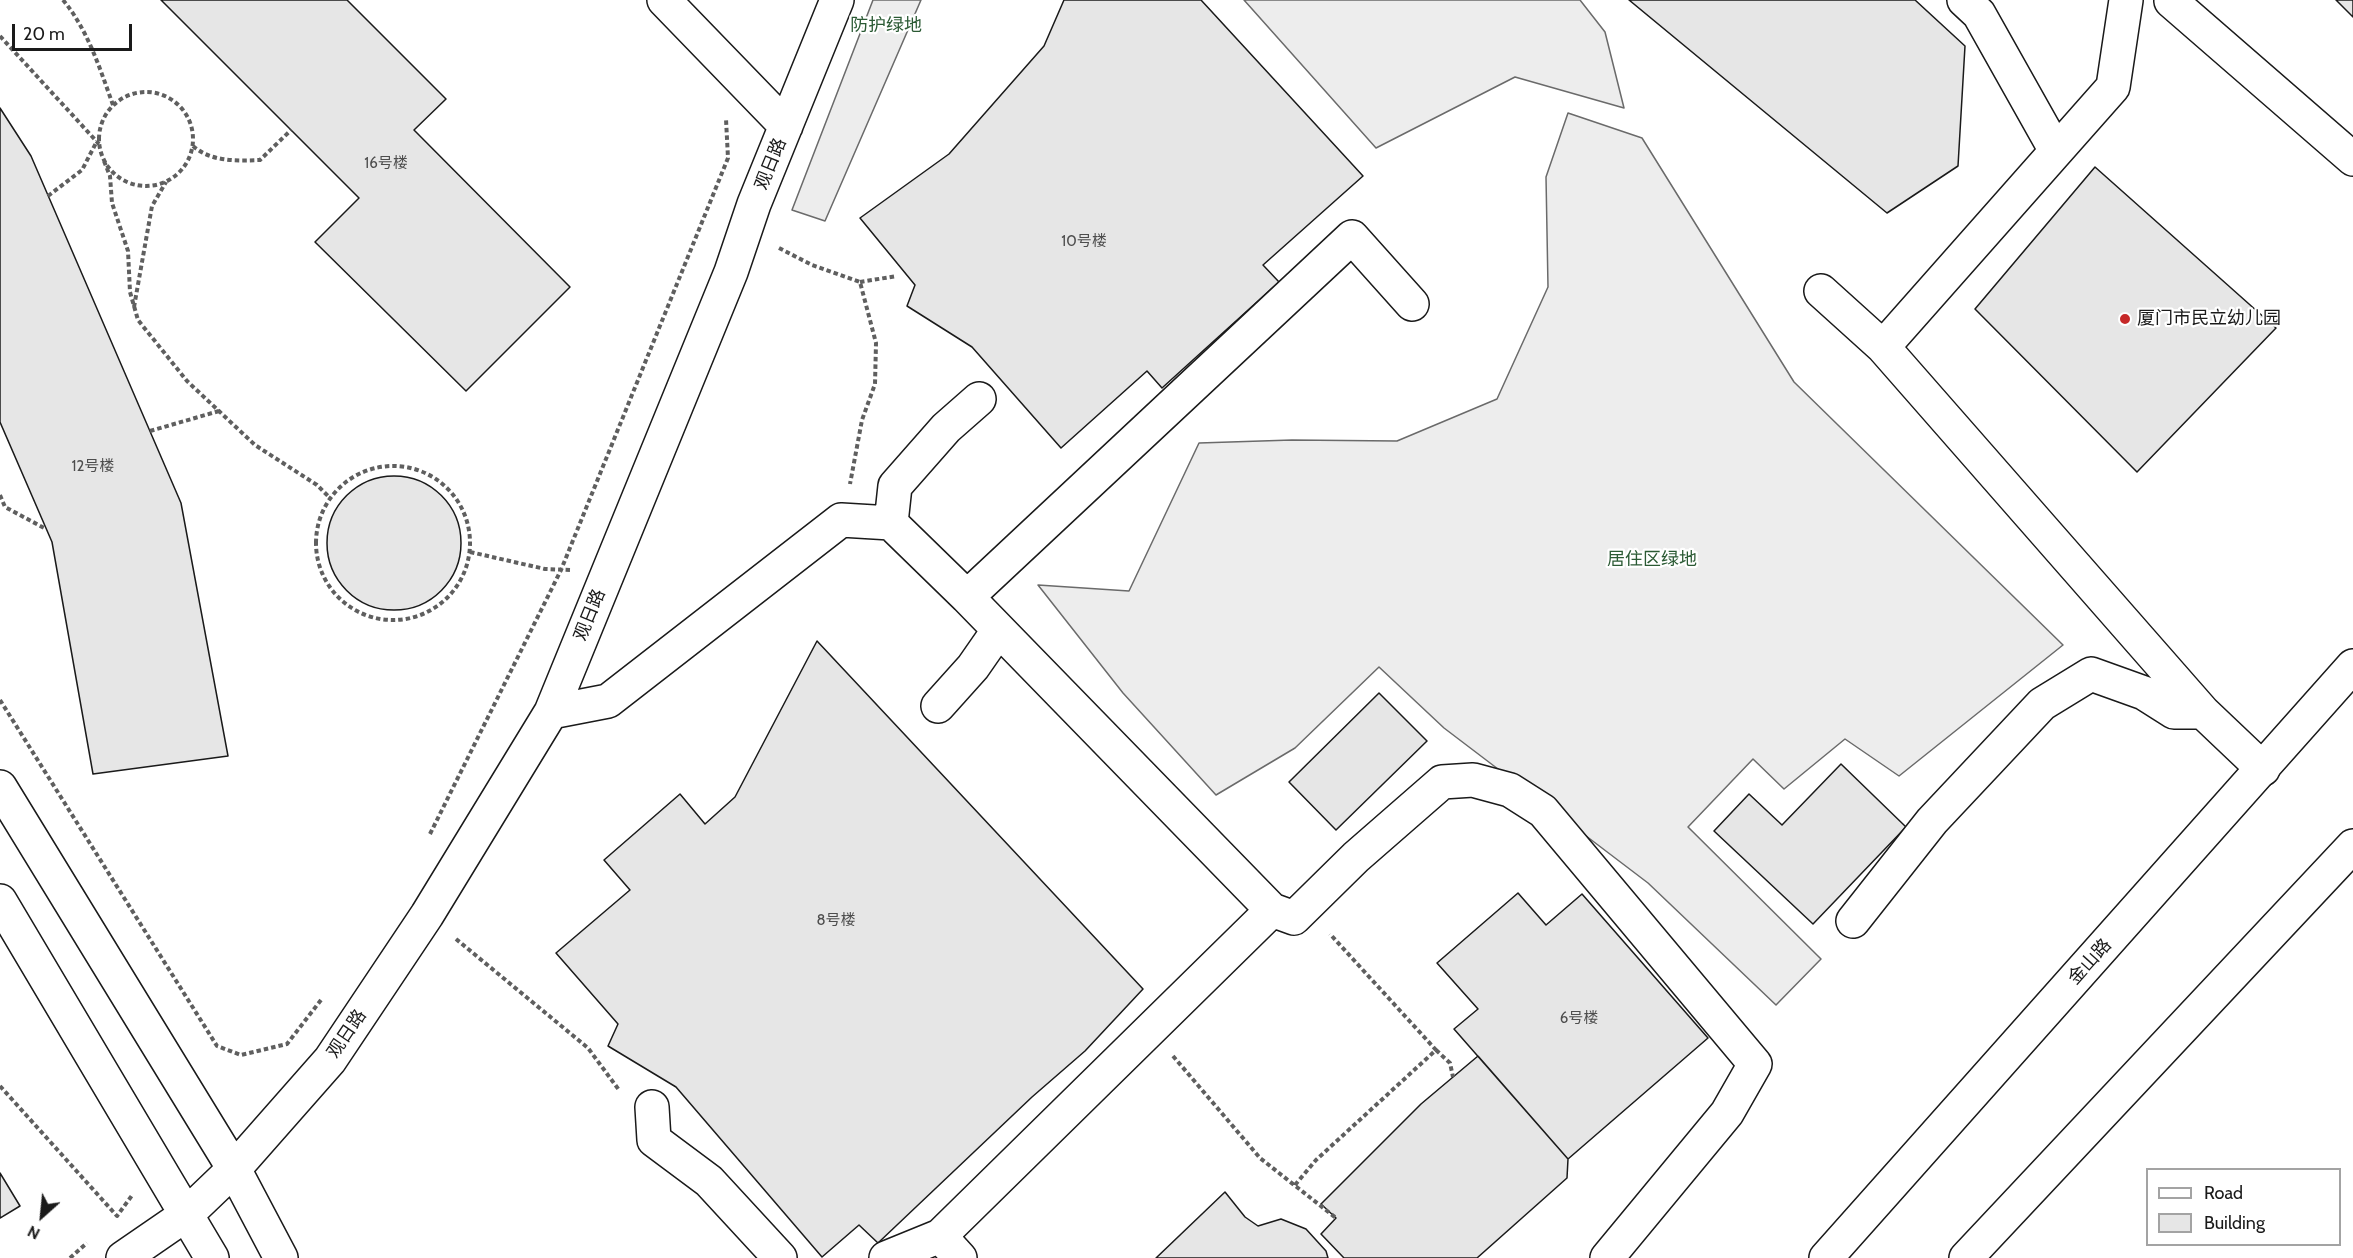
<!DOCTYPE html>
<html>
<head>
<meta charset="utf-8">
<style>
	body { margin:0 }
	#map { position:relative; width:2353px; height:1258px; overflow:hidden; background:#fff; font-family:Cabin,sans-serif }
	canvas { display:block }
	.legend { position:absolute; left:2146px; top:1168px; width:195px; height:78px; box-sizing:border-box; background:#fff; border:2px solid #a3a3a3; margin:0; padding:8px 10px; list-style:none; font-size:18px; color:#1a1a1a }
	.legend li { display:flex; align-items:center; gap:12px; height:30px }
	.legend b { width:30px; border:2px solid #a3a3a3 }
	.north { position:absolute; left:12px; top:1186px; width:60px; height:60px; -webkit-text-stroke:4px #fff; paint-order:stroke; rotate:207deg; font-size:16px; font-weight:700; line-height:24px; text-align:center; color:#1a1a1a }
	.north::after { content:''; display:block; margin:auto; width:21px; height:27px; background:#1a1a1a; clip-path:polygon(50% 0,100% 100%,50% 72%,0 100%) }
	.scale { position:absolute; left:12px; top:24px; width:120px; height:27px; box-sizing:border-box; border:3px solid #1a1a1a; border-top:0; padding-left:8px; font-size:18px; line-height:21px; white-space:nowrap; color:#1a1a1a; -webkit-text-stroke:4px #fff; paint-order:stroke }
</style>
</head>
<body>
<div id="map">
<canvas width="2353" height="1258"></canvas>
<ul class="legend">
<li><b style="height:8px;background:#fff"></b>Road</li>
<li><b style="height:16px;background:#e6e6e6"></b>Building</li>
</ul>
<div class="north">N</div>
<div class="scale">20 m</div>
</div>
<script>
const ctx = document.querySelector('canvas').getContext('2d');
ctx.lineJoin = 'round';
function paint(path, color) {
  ctx.fillStyle = color;
  ctx.fill(path, 'evenodd');
}
function trace(path, color, width, dash) {
  ctx.strokeStyle = color;
  ctx.lineWidth = width;
  ctx.lineCap = dash ? 'butt' : 'round';
  ctx.setLineDash(dash || []);
  ctx.stroke(path);
}
function label(font, color, halo, rows, align = 'center') {
  ctx.font = font + ' Cabin,"Noto Sans SC",sans-serif';
  ctx.lineWidth = 4.5;
  ctx.setLineDash([]);
  ctx.textBaseline = 'middle';
  ctx.strokeStyle = halo;
  ctx.fillStyle = color;
  for (const [text, x, y, turn = 0] of rows) {
    ctx.save();
    ctx.translate(x, y);
    ctx.rotate((+turn || 0) * Math.PI / 180);
    ctx.textAlign = isNaN(turn) ? turn : align;
    if (halo) ctx.strokeText(text, 0, 0);
    ctx.fillText(text, 0, 0);
    ctx.restore();
  }
}
const built = new Path2D(`
	M873 0H921L825 221 792 210Z
	M1244 0H1580L1605 32 1624 108 1515 77 1376 148Z
	M1568 113 1642 138 1794 382 2063 645 1899 776 1845 739 1784 789 1753 759 1688 827 1821 959 1776 1005 1648 883 1444 728 1379 667 1295 748 1216 795 1123 693 1038 585 1129 591 1199 443 1292 440 1397 441 1497 399 1548 287 1546 177Z`);
paint(built, '#ededed');
trace(built, '#6a6a6a', 1.5);
const building = new Path2D(`
	M161 0H347L446 99 414 130 570 287 466 391 315 242 359 198Z
	M1064 0H1201L1363 176 1263 265 1279 282 1162 388 1147 371 1061 448 972 347 907 306 915 285 860 218 949 154 1044 46Z
	M1629 0H1915L1965 46 1958 166 1887 213Z
	M2336 0H2353V17Z
	M0 108 31 156 181 503 228 756 93 774 52 542 0 422Z
	M2095 167 2276 328 2137 472 1975 309Z
	M327 543a67 67 0 1 1 134 0a67 67 0 1 1-134 0Z
	M817 641 1143 989 1085 1051 1032 1097 878 1243 859 1225 822 1257 676 1087 608 1046 618 1024 556 953 630 890 604 860 680 794 705 824 735 797Z
	M1379 693 1427 741 1336 830 1289 782Z
	M1841 764 1906 827 1813 924 1714 831 1749 794 1782 825Z
	M1518 893 1546 925 1582 894 1708 1038 1568 1159 1454 1029 1478 1009 1437 963Z
	M1478 1056 1568 1159 1567 1178 1477 1258H1344L1321 1234 1336 1218 1321 1204 1421 1104Z
	M0 1173 20 1206 0 1218Z
	M1225 1192 1245 1217 1258 1226 1281 1219 1306 1229 1326 1251 1328 1258H1156Z`);
paint(building, '#e6e6e6');
trace(building, '#1a1a1a', 1.5);
const minor = new Path2D(`
	M664 0 786 126
	M1964 0 1979 14 2056 151
	M2171 1 2353 159
	M1821 291 1883 347 2203 712 2263 769
	M1883 347 2113 87 2126 0
	M891 523 895 486 946 428 979 399
	M967 597 1352 237 1412 304
	M938 706 973 667 998 631
	M551 712 608 701 841 520 891 523 967 597 1272 910 940 1236 886 1258
	M0 787 234 1169 281 1258
	M0 901 212 1258
	M1272 910 1294 918 1356 857 1442 782 1473 780 1510 790 1543 811 1755 1064 1727 1113 1607 1258
	M1853 921 1932 821 2042 704 2091 674 2144 693 2174 712H2203
	M652 1107 654 1140 709 1181 780 1258
	M940 1236 960 1258
	M123 1258 187 1214 234 1169 330 1060 427 915 551 712 731 272 754 204 837 0`);
const major = new Path2D(`
	M1826 1258 2353 666
	M1966 1258 2353 846`);
trace(minor, '#1a1a1a', 36);
trace(major, '#1a1a1a', 36);
trace(new Path2D(`
	M63 0C88 30 100 69 113 105
	M0 36 99 144
	M99 139a47 47 0 1 1 94 0a47 47 0 1 1-94 0Z
	M193 146C211 162 237 161 260 160L291 130
	M104 161 110 176 112 203 128 251 130 292 138 320 187 381 255 445 317 485 330 498
	M48 196 82 170 97 141
	M779 248 812 265 860 282 876 343 875 384 862 420 850 484
	M860 282 897 276
	M134 307 152 206 166 182
	M150 431 219 411
	M316 543a77 77 0 1 1 154 0a77 77 0 1 1-154 0Z
	M0 495 5 507 46 529
	M470 552 545 569 570 570
	M0 700 217 1046 241 1055 287 1044 321 1000
	M430 834 561 570 728 158 726 119
	M456 939 588 1048 619 1090
	M1436 1050 1450 1063 1453 1077
	M1173 1056 1260 1158 1336 1218
	M0 1086 117 1216 133 1194
	M1295 1185 1316 1160 1436 1050 1330 934
	M70 1258 87 1243`), '#5f5f5f', 4, [4.5, 3]);
trace(minor, '#fff', 33);
trace(major, '#fff', 33);
for (const [x, y, r, color] of [
	[2125,319,6,"#c62828"]
]) {
  const dot = new Path2D();
  dot.arc(x, y, r, 0, 2 * Math.PI);
  ctx.fillStyle = color;
  ctx.fill(dot);
  trace(dot, '#fff', 2);
}
label('15px', '#4d4d4d', null, [
	["16号楼",386,164],
	["10号楼",1084,242],
	["12号楼",93,467],
	["8号楼",836,921],
	["6号楼",1579,1019]
]);
label('18px', '#2b5a34', '#fff', [
	["防护绿地",886,26],
	["居住区绿地",1652,560]
]);
label('18px', '#1a1a1a', '#fff', [
	["观日路",771,164,-68],
	["观日路",590,615,-68],
	["金山路",2090,962,-48],
	["观日路",347,1034,-56]
]);
label('18px', '#1a1a1a', '#fff', [
	["厦门市民立幼儿园",2137,319]
], 'left');
</script>
</body>
</html>
